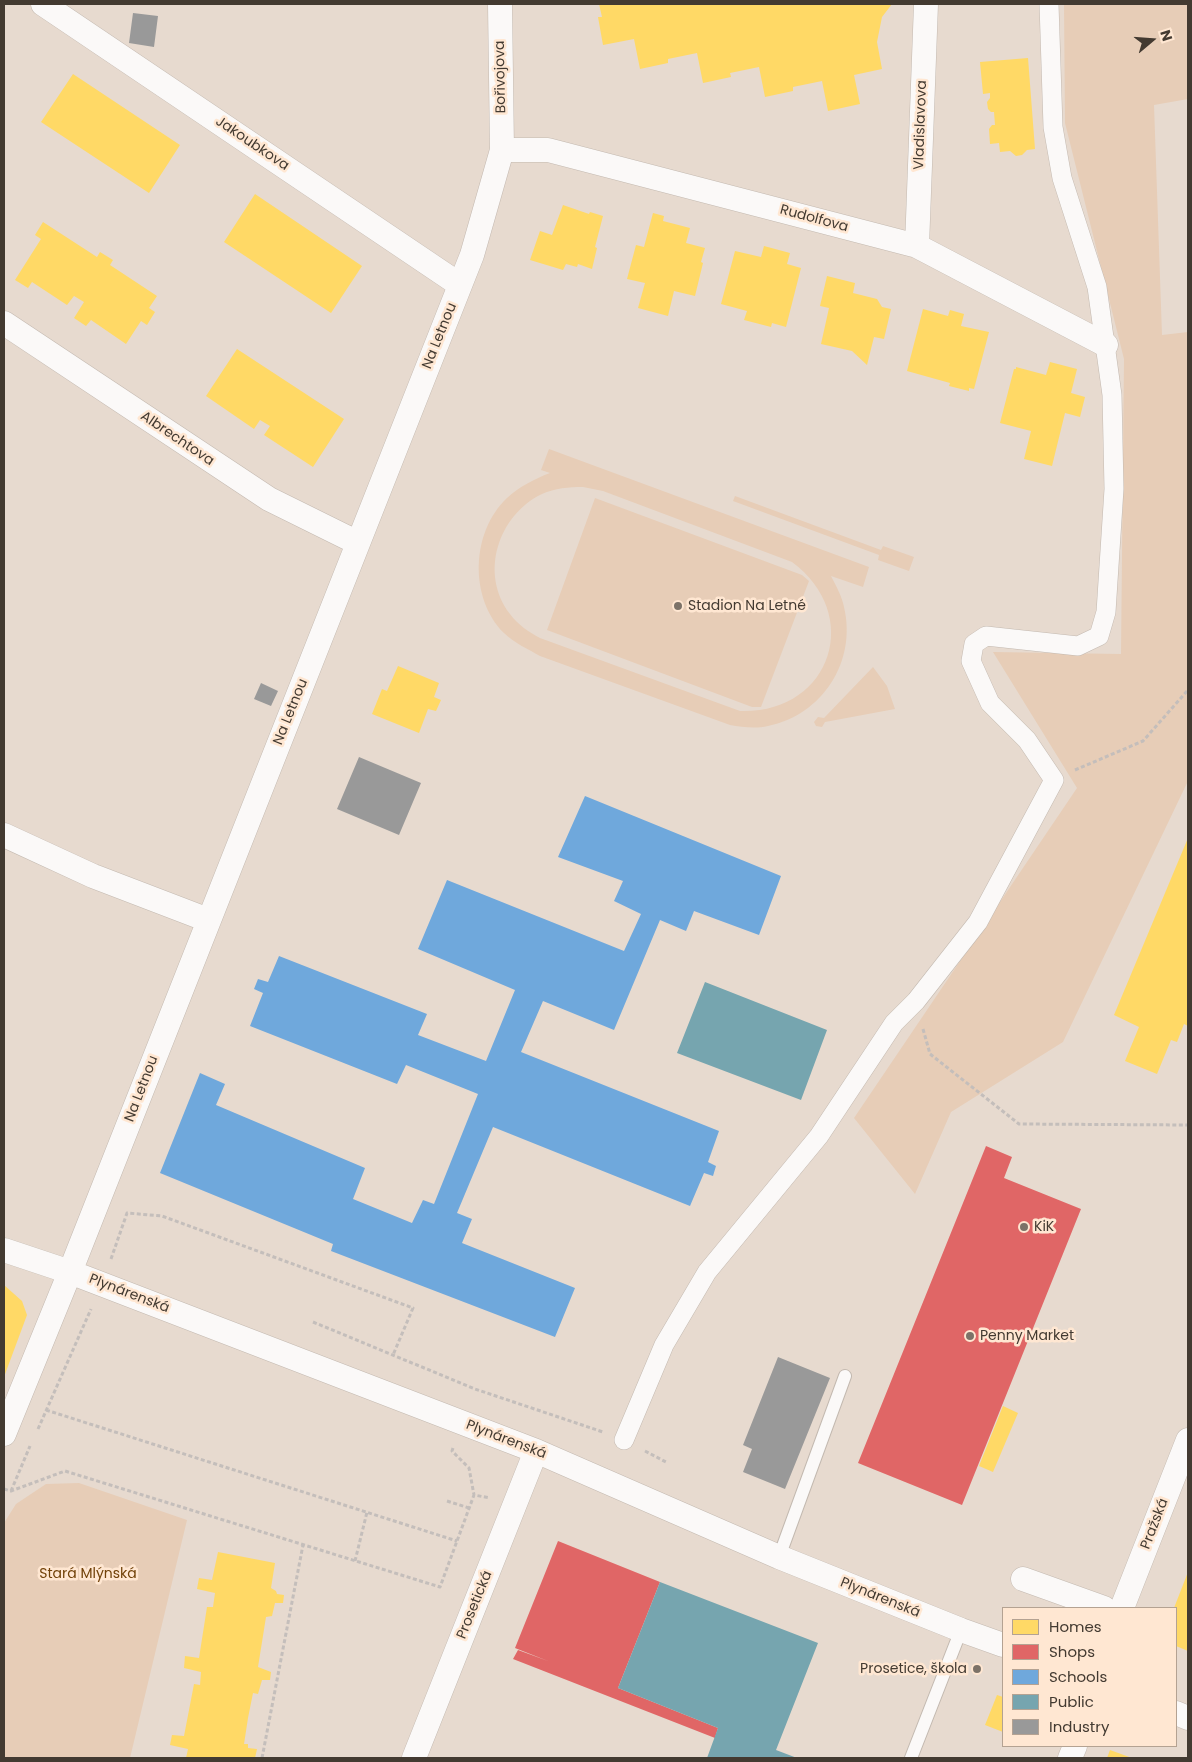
<!DOCTYPE html>
<html>
<head>
<meta charset="utf-8">
<style>
	body { margin:0 }
	#map { position:relative; width:1192px; height:1762px; overflow:hidden; background:#e7dacf; font-family:Poppins,sans-serif }
	canvas { display:block }
	.frame { position:absolute; inset:0; border:5px solid #433a31; pointer-events:none }
	.legend { position:absolute; left:1002px; top:1607px; width:175px; height:140px; box-sizing:border-box; background:#ffe7d2; border:1px solid #b4a292; margin:0; padding:6px 9px; list-style:none; font-size:15px; color:#433a31 }
	.legend li { display:flex; align-items:center; gap:10px; height:25px }
	.legend b { width:25px; border:1px solid #b4a292 }
	.north { position:absolute; left:1127px; top:15px; width:50px; height:50px; -webkit-text-stroke:4px #ffe7d2; paint-order:stroke; rotate:72deg; font-size:14px; font-weight:700; line-height:20px; text-align:center; color:#433a31 }
	.north::after { content:''; display:block; margin:auto; width:18px; height:22px; background:#433a31; clip-path:polygon(50% 0,100% 100%,50% 72%,0 100%) }
</style>
</head>
<body>
<div id="map">
<canvas width="1192" height="1762"></canvas>
<div class="frame"></div>
<ul class="legend">
<li><b style="height:14px;background:#ffd966"></b>Homes</li>
<li><b style="height:14px;background:#e06666"></b>Shops</li>
<li><b style="height:14px;background:#6fa8dc"></b>Schools</li>
<li><b style="height:14px;background:#76a5af"></b>Public</li>
<li><b style="height:14px;background:#999"></b>Industry</li>
</ul>
<div class="north">N</div>
</div>
<script>
const ctx = document.querySelector('canvas').getContext('2d');
ctx.lineJoin = 'round';
function paint(path, color) {
  ctx.fillStyle = color;
  ctx.fill(path, 'evenodd');
}
function trace(path, color, width, dash) {
  ctx.strokeStyle = color;
  ctx.lineWidth = width;
  ctx.lineCap = dash ? 'butt' : 'round';
  ctx.setLineDash(dash || []);
  ctx.stroke(path);
}
function label(font, color, halo, rows, align = 'center') {
  ctx.font = font + ' Poppins,sans-serif';
  ctx.lineWidth = 5;
  ctx.setLineDash([]);
  ctx.textBaseline = 'middle';
  ctx.strokeStyle = halo;
  ctx.fillStyle = color;
  for (const [text, x, y, turn = 0] of rows) {
    ctx.save();
    ctx.translate(x, y);
    ctx.rotate((+turn || 0) * Math.PI / 180);
    ctx.textAlign = isNaN(turn) ? turn : align;
    if (halo) ctx.strokeText(text, 0, 0);
    ctx.fillText(text, 0, 0);
    ctx.restore();
  }
}
paint(new Path2D(`
	M1064 4H1188V99L1154 105 1162 335 1188 332V781L1063 1042 951 1112 915 1194 854 1118 1077 788 993 652 1121 654 1124 359 1065 123Z
	M549 449 869 567 863 587 831 576C836 586 842 596 844 607 857 662 822 715 768 726 755 729 742 727 730 725L540 656C528 649 514 643 504 633 469 598 471 532 507 498 519 487 534 479 550 473L541 470ZM583 487 603 491 792 562C864 615 831 714 740 711L540 638C529 632 518 625 510 614 479 574 498 515 542 494 555 488 569 487 583 487Z
	M735 496 881 550 883 546 914 557 909 571 878 560 879 555 733 501Z
	M595 498 802 575 809 581 761 707H752L547 630Z
	M873 667 887 686 895 709 825 722 822 727 816 726 814 722 818 717 824 718Z
	M79 1483 187 1520 130 1758H4V1523L16 1504 46 1484Z`), '#e7cdb7');
paint(new Path2D(`
	M599 4H892L882 17 877 42 882 69 854 75 860 104 828 111 822 81 793 87V91L765 97 759 67 730 73 731 77 703 83 697 53 668 59V63L640 69 634 39 603 45 598 17H602Z
	M1028 58 1035 149 1027 150 1022 155 1016 156 1010 151 1000 152 999 143 990 144 989 129 992 125H995L994 112H991L988 109 987 102 990 98V93L983 94 980 62Z
	M73 74 180 145 149 193 41 122Z
	M255 194 362 266 331 313 224 242Z
	M563 205 589 214 590 212 603 216 595 247 597 248 592 269 578 264 577 267 566 264 563 270 530 260 540 231 552 235Z
	M653 213 664 216 663 221 690 228 686 243 705 248 701 262 703 263 695 296 674 291 668 316 638 308 645 283 627 279 636 245 644 247Z
	M43 222 97 257 100 252 113 260 110 265 157 296 149 308 155 312 147 325 141 321 126 344 91 320 86 326 74 318 84 302 74 296 67 305 32 282 28 288 15 280 41 239 35 235Z
	M764 246 790 253 787 264 801 268 786 327 772 323 771 327 744 320 747 311 721 304 735 251 761 257Z
	M827 276 855 283 853 293 877 299 882 307 891 309 884 339 874 337 867 365 852 351 821 344 829 308 820 306Z
	M923 309 948 316 950 310 964 314 961 326 989 332 974 389 969 388V391L949 386 950 383 907 371Z
	M237 349 344 419 313 467 264 435 270 426 260 420 254 429 206 396Z
	M1050 362 1077 369 1071 393 1085 397 1080 417 1065 413 1052 466 1024 459 1031 431 1000 423 1014 369H1016V367L1046 375Z
	M398 666 439 683 434 697 441 700 436 711 428 709 419 733 372 714 382 689 387 691Z
	M1188 838V1026L1184 1024 1177 1042 1171 1040 1157 1074 1125 1061 1139 1027 1114 1015Z
	M4 1285 22 1301 27 1315 4 1377Z
	M1003 1406 1018 1413 993 1472 979 1466Z
	M218 1552 275 1563 271 1588 276 1591 277 1594 284 1595 283 1603H275L272 1616 266 1617 258 1667 271 1672 270 1680H262L258 1694 253 1693 248 1718 244 1744H248V1748L257 1749 255 1758H186L188 1749 170 1745 172 1735 184 1736 194 1684 200 1685 201 1672 184 1668 185 1656 199 1658 207 1607H213L215 1593 197 1589 199 1578 212 1580Z
	M1188 1572V1651L1176 1646V1608H1174Z
	M997 1695 1003 1697V1732L985 1725Z
	M1110 1750 1132 1758H1107Z`), '#ffd966');
paint(new Path2D(`
	M986 1146 1012 1157 1004 1178 1081 1209 962 1505 858 1463Z
	M558 1541 660 1582 618 1688 718 1728 715 1738 513 1659 518 1650 548 1661 515 1648Z`), '#e06666');
paint(new Path2D(`
	M585 796 781 876 759 935 694 911 686 931 660 920 614 1030 543 1001 521 1052 719 1131 708 1162 716 1166 713 1176 704 1173 690 1206 493 1127 457 1213 472 1219 462 1243 575 1288 555 1337 331 1251 333 1244 160 1173 200 1073 225 1084 216 1105 365 1168 353 1199 412 1223 423 1200 434 1204 478 1094 406 1065 397 1084 250 1026 263 993 254 989 258 979 268 982 279 956 427 1014 418 1035 486 1061 515 990 418 949 447 880 624 951 641 914 614 901 623 881 558 857Z`), '#6fa8dc');
paint(new Path2D(`
	M705 982 827 1030 801 1100 677 1053Z
	M660 1582 818 1643 776 1750 797 1758H707L718 1728 618 1688Z`), '#76a5af');
paint(new Path2D(`
	M133 13 158 16 154 47 129 43Z
	M261 683 278 691 271 706 254 699Z
	M359 757 421 783 399 835 337 809Z
	M778 1357 830 1378 785 1489 743 1472 752 1449 743 1445Z`), '#999');
const service = new Path2D(`
	M779 1557 845 1376
	M911 1758 961 1630`);
const pedestrian = new Path2D(`
	M624 1440 664 1345 707 1272 819 1136 894 1023 916 1001 978 922 1054 780 1027 740 990 703 971 661 974 644 986 636 1078 646 1099 636 1106 612 1114 489 1112 395 1097 287 1062 178 1053 127 1049 4`);
const minor = new Path2D(`
	M43 4 460 285
	M502 150H548L917 246 1106 345
	M917 246 926 4
	M4 323 269 499 358 543
	M4 835 93 876 208 920
	M4 1250 70 1272 536 1451 779 1557 961 1630 1003 1645
	M4 1434 70 1272 472 255 502 150 500 4
	M1023 1579 1104 1608
	M1122 1608 1188 1440
	M1176 1713 1188 1718
	M414 1758 536 1451
	M1070 1758 1075 1746`);
trace(service, '#c3b9b0', 14);
trace(pedestrian, '#c3b9b0', 20);
trace(minor, '#c3b9b0', 25);
trace(new Path2D(`
	M1075 770 1143 741 1188 690
	M923 1029 930 1054 1019 1124 1188 1125
	M111 1259 127 1213 162 1216 413 1308 393 1355
	M313 1322 475 1389 603 1432
	M46 1410 457 1541
	M38 1429 91 1309
	M453 1448 452 1451 469 1468 474 1495
	M645 1451 666 1462
	M4 1489 11 1491 65 1471 440 1587 474 1495 490 1498
	M11 1491 30 1446
	M447 1501 469 1508
	M355 1561 367 1512
	M262 1758 303 1545`), '#c4bebb', 3, [4, 2.5]);
trace(service, '#fbf9f8', 12);
trace(pedestrian, '#fbf9f8', 19);
trace(minor, '#fbf9f8', 24);
for (const [x, y, r, color] of [
	[678,606,5,"#7c7268"],
	[1024,1227,5,"#7c7268"],
	[970,1336,5,"#7c7268"],
	[977,1669,5,"#7c7268"]
]) {
  const dot = new Path2D();
  dot.arc(x, y, r, 0, 2 * Math.PI);
  ctx.fillStyle = color;
  ctx.fill(dot);
  trace(dot, '#ffe7d2', 2);
}
label('14px', '#433a31', '#ffe7d2', [
	["Bořivojova",501,77,-91],
	["Vladislavova",921,125,-88],
	["Jakoubkova",252,144,34],
	["Rudolfova",814,219,15],
	["Na Letnou",440,336,-68],
	["Albrechtova",177,439,34],
	["Na Letnou",291,712,-68],
	["Na Letnou",142,1089,-69],
	["Plynárenská",129,1294,21],
	["Plynárenská",506,1440,21],
	["Pražská",1155,1524,-69],
	["Plynárenská",880,1598,22],
	["Prosetická",475,1605,-68]
]);
label('14px', '#433a31', '#ffe7d2', [
	["Stadion Na Letné",688,606],
	["KiK",1034,1227],
	["Penny Market",980,1336],
	["Prosetice, škola",967,1669,"right"]
], 'left');
label('14px', '#724209', '#ffe7d2', [
	["Stará Mlýnská",88,1574]
]);
</script>
</body>
</html>
